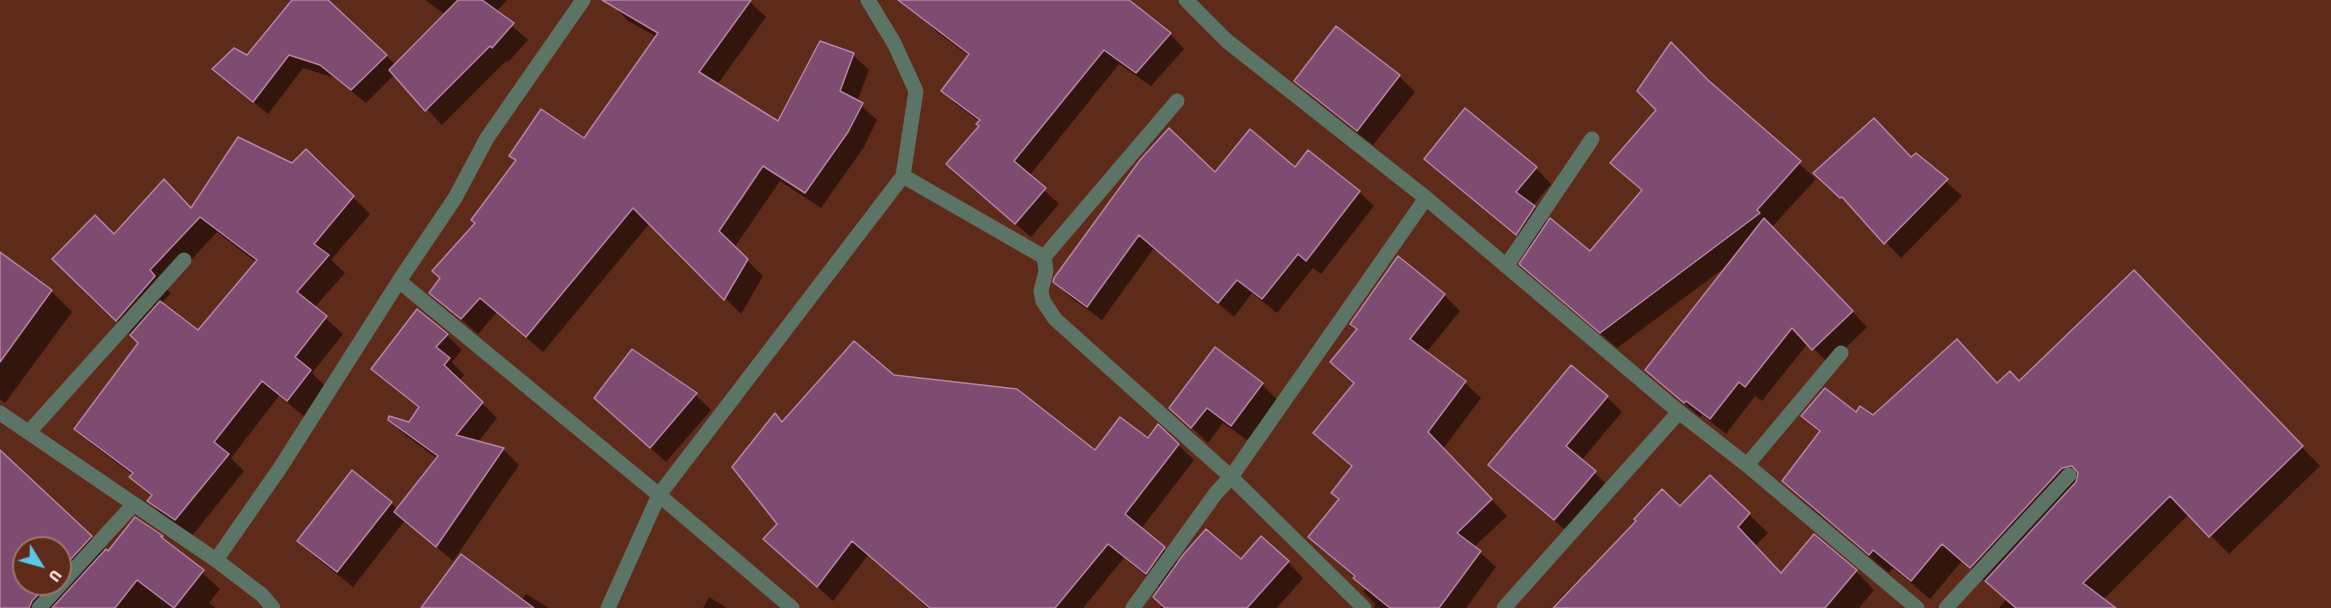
<!DOCTYPE html>
<html>
<head>
<meta charset="utf-8">
<style>
	body { margin:0 }
	#map { position:relative; width:2331px; height:608px; overflow:hidden; background:#5e2a1a; font-family:"Fira Sans Condensed",sans-serif }
	canvas { display:block }
	.north { position:absolute; left:12px; top:536px; width:60px; height:60px; box-sizing:border-box; background:#5e2a1a; border:2px solid #9d7569; border-radius:50%; rotate:127deg; font-size:16px; font-weight:700; line-height:24px; text-align:center; color:#fbe6e0 }
	.north::after { content:''; display:block; margin:auto; width:21px; height:27px; background:#5ac8e5; clip-path:polygon(50% 0,100% 100%,50% 72%,0 100%) }
</style>
</head>
<body>
<div id="map">
<canvas width="2331" height="608"></canvas>
<div class="north">U</div>
</div>
<script>
const ctx = document.querySelector('canvas').getContext('2d');
ctx.lineJoin = 'round';
function paint(path, color) {
  ctx.fillStyle = color;
  ctx.fill(path, 'evenodd');
}
function trace(path, color, width, dash) {
  ctx.strokeStyle = color;
  ctx.lineWidth = width;
  ctx.lineCap = dash ? 'butt' : 'round';
  ctx.setLineDash(dash || []);
  ctx.stroke(path);
}
paint(new Path2D(`
	M293 0H326L396 65 446 15 425 0H507L496 12 528 40 508 62 506 61 442 125 395 74 366 103 335 78 303 68 268 114 214 69 247 57Z
	M616 0H748L766 17 717 85 778 123 853 55 869 70 857 102 877 120 864 147 821 208 780 181 734 248 763 276 741 314 650 223 543 352 497 312 478 334 431 293 517 161 511 156 584 140 657 37 628 21 613 5Z
	M935 0H1126L1170 34 1184 49 1151 86 1119 64 1029 176 1059 204 1031 237 963 179 981 126 980 122 957 105 943 91 969 56 937 32 922 17Z
	M1336 28 1399 76 1415 92 1373 145 1311 96 1296 81Z
	M1710 83 1816 179 1772 227 1867 327 1829 364 1808 343 1762 401 1755 396 1726 434 1702 415 1700 417 1647 370 1728 265 1617 348 1521 264 1532 249 1441 174 1426 159 1536 168 1551 184 1533 206 1549 223 1590 254 1643 191 1612 163Z
	M306 151 370 214 331 260 345 273 314 308 343 334 312 373 327 388 304 416 279 396 231 458 244 471 192 536 165 518 149 501 152 497 131 477 133 475 93 445 76 429 139 343 54 259 192 210 293 164ZM217 232 257 263 199 332 161 304 171 293 165 288Z
	M1916 155 1962 196 1901 258 1857 212 1831 189 1911 159Z
	M1295 169 1359 192 1374 206 1321 274 1313 268 1277 313 1252 293 1234 317 1154 248 1102 320 1070 297 1055 282 1215 174Z
	M0 257 51 291 72 312 5 403 0 399Z
	M1398 258 1444 295 1460 311 1426 353 1465 383 1481 398 1443 449 1507 516 1474 547 1496 567 1466 608H1374L1375 604 1363 591 1366 588 1310 537 1340 500 1353 468 1315 433 1355 385 1332 362 1359 330Z
	M2152 291 2320 466 2229 554 2189 514 2102 601 2109 608H1999L2006 600 1962 561 1930 599 1893 568 1889 573 1802 500 1784 481 1820 433 1803 416 1856 414 1873 417 1998 384 2019 383Z
	M447 335 462 350 452 362 464 375 459 381 497 418 478 442 503 449 519 465 453 561 405 520 353 587 314 556 299 541 391 503 398 510 438 459 405 435 389 420 409 423 420 409 373 369Z
	M633 351 696 395 711 410 666 462 611 413Z
	M893 376 1095 452 1148 440 1158 426 1194 460 1141 529 1179 563 1288 562 1303 578 1277 608H1160L1162 605 1161 588 1124 558 1083 608H928L868 555 833 601 765 539 779 524 775 415 784 423Z
	M1262 384 1277 400 1247 440 1223 423 1208 443 1171 408Z
	M1607 397 1622 412 1581 461 1610 487 1571 535 1490 465Z
	M0 452 109 554 136 519 162 537 220 589 209 603 216 608H0ZM24 548H60V584H24Z
	M1710 477 1768 533 1755 546 1782 575 1856 571 1874 590 1859 608H1551L1578 580 1580 582 1680 508Z
	M526 594 549 608H422L522 600Z
	M709 597 727 608H703Z`), '#0007');
const building = new Path2D(`
	M292 0H328L387 55 351 90 320 65 289 55 253 102 212 69 234 48 247 55Z
	M458 0H482L514 23 492 48 490 46 425 111 389 70Z
	M602 0H751L699 72 778 121 820 41 854 53 840 91 863 103 848 132 805 193 763 166 719 231 748 259 724 300 633 208 526 337 480 298 461 319 429 293 440 278 432 271 475 223 471 220 516 160 509 156 541 109 584 138 658 33Z
	M898 0H1129L1171 33 1136 73 1104 50 1061 103 1014 161 1046 188 1015 224 946 164 979 126 976 124 980 120 941 91 969 54Z
	M1336 26 1400 75 1357 131 1294 81Z
	M1671 42 1708 80 1801 161 1757 210 1760 213 1600 333 1519 264 1550 218 1590 251 1642 190 1610 163 1656 110 1637 91Z
	M1465 108 1537 167 1516 192 1535 206 1516 235 1424 159Z
	M1874 118 1911 157 1916 153 1948 179 1884 244 1842 197 1840 198 1813 173Z
	M1169 128 1215 172 1250 129 1295 167 1308 150 1360 191 1306 261 1298 254 1262 299 1237 280 1218 303 1139 235 1087 307 1053 282 1054 278 1140 160Z
	M238 137 292 163 306 149 354 196 314 244 329 255 297 292 327 316 295 357 311 370 287 401 262 381 214 442 229 454 175 520 147 501 152 495 129 477 133 473 74 429 138 343 130 335 160 301 198 330 257 260 200 217 150 270 155 276 116 321 52 259 95 215 114 234 164 179 191 208Z
	M1764 218 1853 311 1812 350 1792 328 1745 387 1739 382 1710 419 1686 401 1684 403 1645 370Z
	M0 252 52 290 0 362Z
	M1398 256 1445 294 1410 339 1466 381 1428 432 1492 499 1457 533 1481 551 1439 608H1390L1353 578 1355 576 1308 537 1339 499 1331 493 1352 466 1313 433 1354 383 1330 362 1357 329 1350 324Z
	M2134 270 2303 446 2209 537 2170 496 2083 583 2116 608H2016L1985 581 2076 482 2078 473 2072 466 2062 468 1970 568 1942 544 1911 581 1873 550 1869 555 1782 481 1820 431 1801 416 1825 388 1856 412 1860 406 1873 415 1957 339 1997 383 2010 371 2019 381Z
	M417 309 448 334 436 347 450 358 444 365 483 402 456 435 504 448 436 547 394 512 438 456 388 420 389 416 409 422 419 407 371 369Z
	M854 341 894 375 1017 389 1095 450 1120 417 1148 438 1158 424 1179 444 1125 514 1165 547 1146 574 1108 544 1055 608H930L852 541 817 587 763 539 777 524 732 467 775 413 782 422Z
	M1215 347 1263 383 1231 426 1207 408 1191 428 1169 408Z
	M632 349 697 393 650 448 594 398Z
	M1571 365 1608 396 1566 446 1596 471 1554 520 1488 465Z
	M0 450 92 536 60 571V548H24V584H48L32 601 29 608H0Z
	M352 470 392 502 337 572 297 541Z
	M1710 475 1750 513 1738 527 1781 573 1814 534 1857 570 1825 608H1553L1636 521 1634 519 1662 489 1680 506Z
	M135 517 163 536 161 537 204 570 174 608 137 580 115 608H52L106 549 108 551Z
	M1206 529 1241 559 1261 536 1289 561 1247 608H1165L1153 597 1183 555Z
	M461 554 534 608H421Z`);
paint(building, '#7e4c70');
trace(building, '#b783a7', 1.5);
trace(new Path2D(`
	M1186 0 1227 41 1426 198 1679 412 1747 465 1917 608
	M903 176 1044 257 1046 271 1041 291 1043 301 1055 319 1231 477 1364 608
	M1044 257 1177 101
	M1507 265 1592 139
	M399 281 659 495 792 608
	M0 413 216 560
	M29 432 184 260
	M1747 465 1841 353
	M39 608 133 505
	M273 608 262 595 216 560 280 468 399 281 455 198 487 138 583 0
	M608 608 659 495 903 176 916 91 894 43 868 0
	M1133 608 1216 493 1231 477 1426 198
	M1504 608 1679 412
	M1946 608 2069 475`), '#5c7466', 15);
</script>
</body>
</html>
